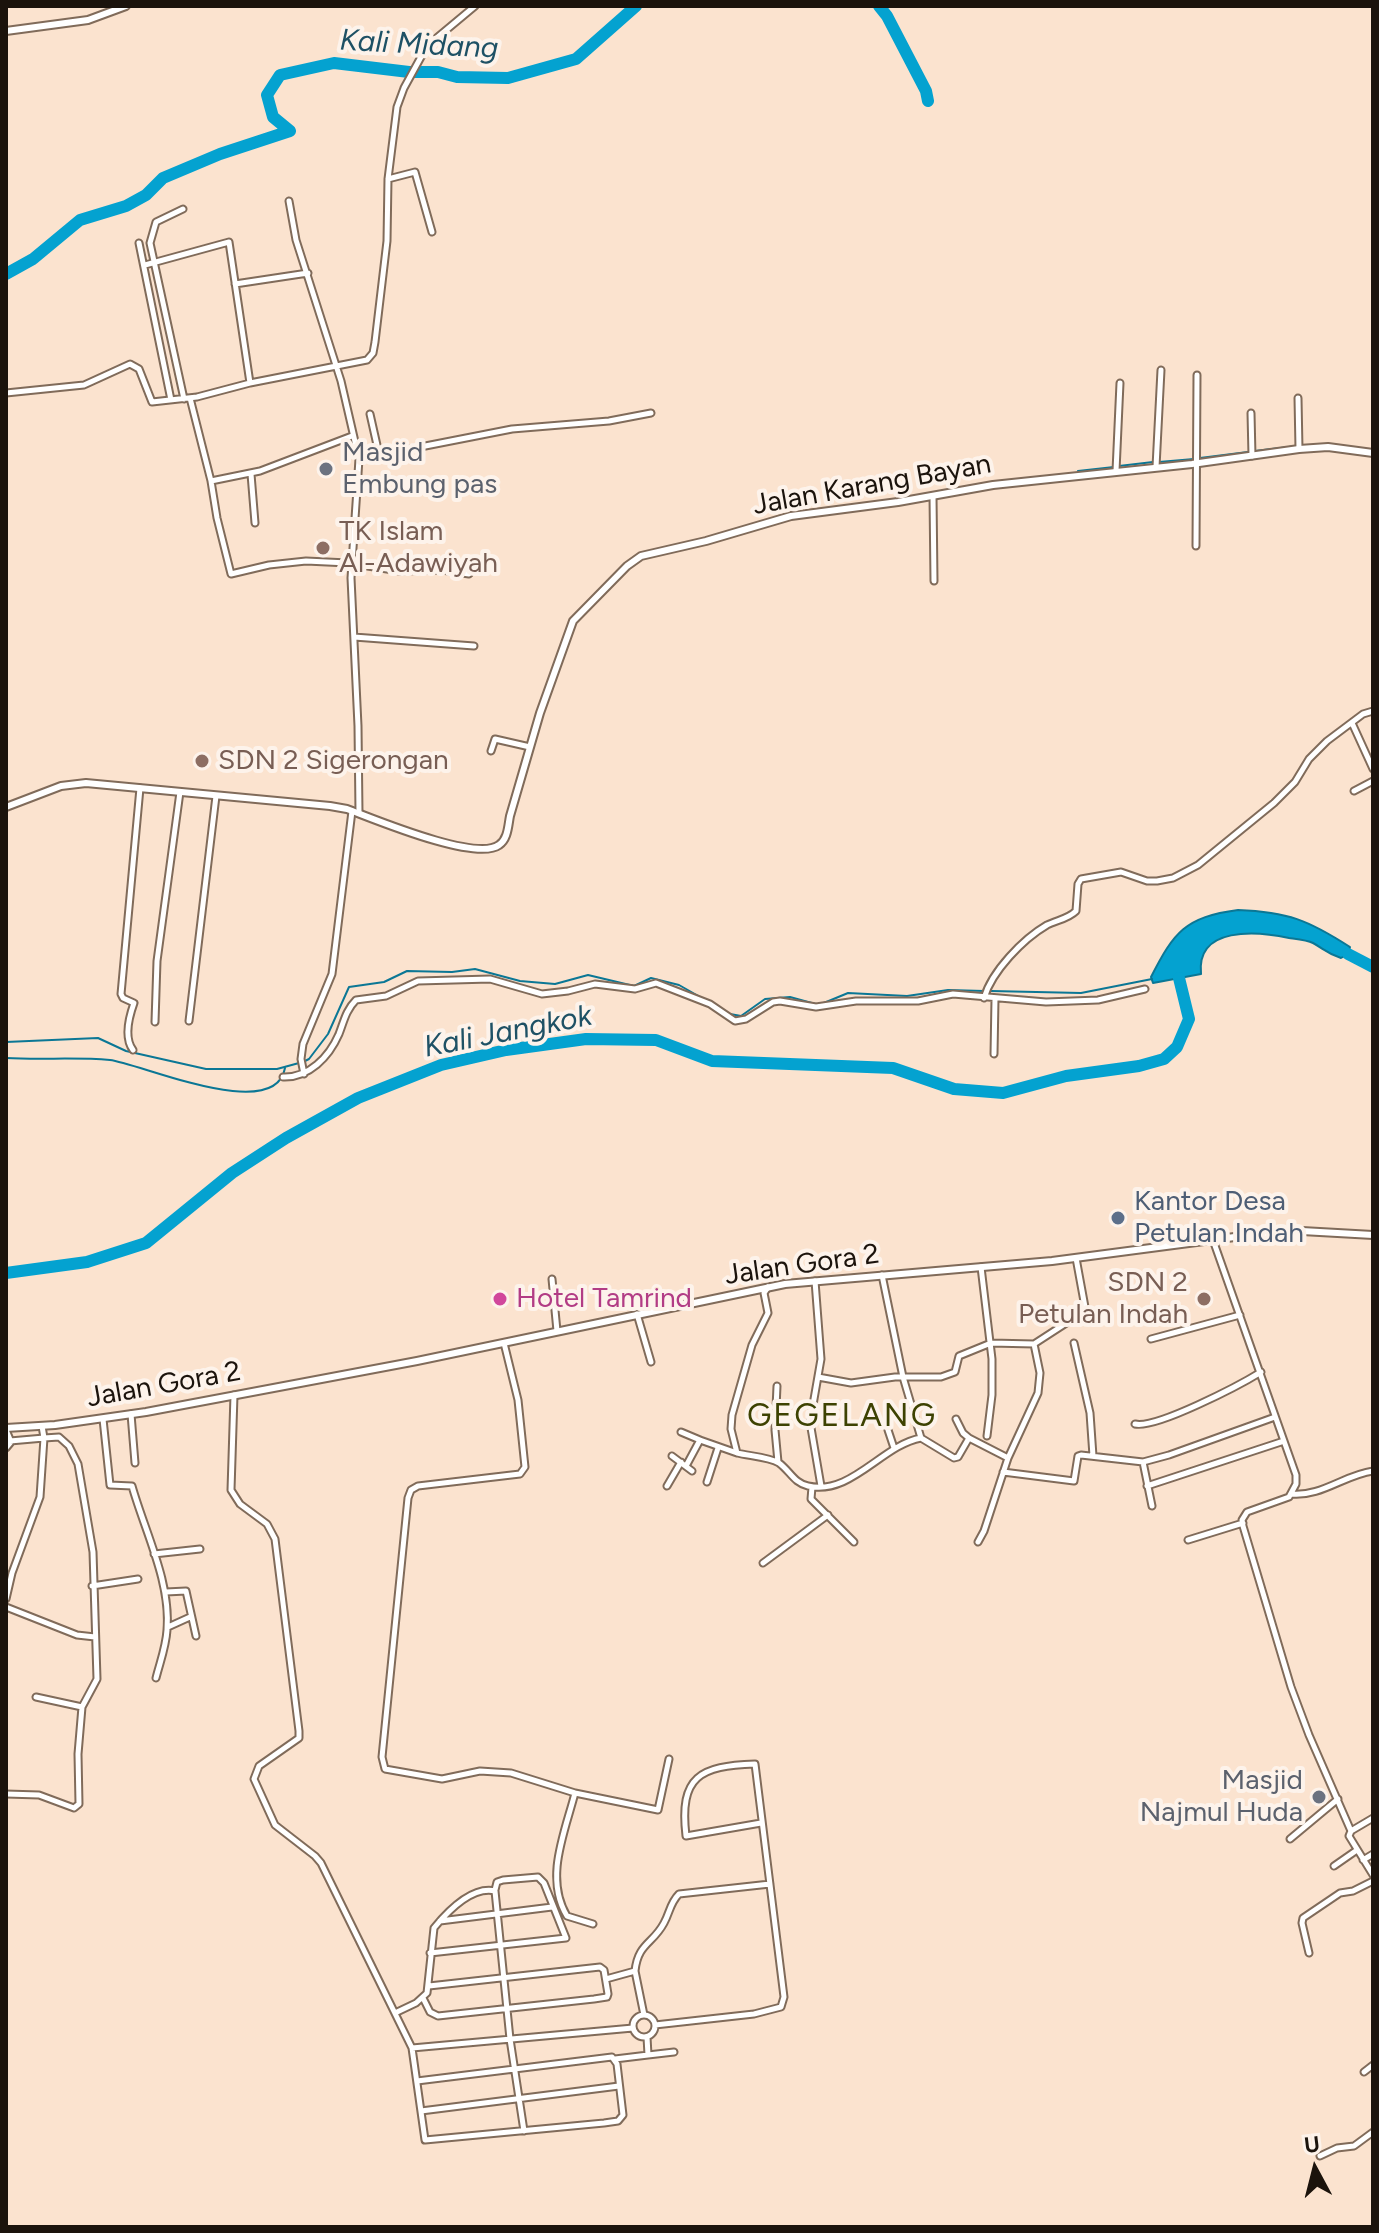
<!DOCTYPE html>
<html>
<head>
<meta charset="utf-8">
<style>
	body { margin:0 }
	#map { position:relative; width:1379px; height:2233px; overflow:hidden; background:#fbe3cf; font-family:Figtree,sans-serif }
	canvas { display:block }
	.frame { position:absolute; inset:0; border:8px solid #1b130c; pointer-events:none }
	.north { position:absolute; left:1275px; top:2129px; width:80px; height:80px; -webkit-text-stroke:6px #fdf3eb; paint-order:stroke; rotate:353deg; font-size:22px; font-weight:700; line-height:32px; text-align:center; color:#1b130c }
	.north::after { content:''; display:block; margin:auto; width:28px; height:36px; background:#1b130c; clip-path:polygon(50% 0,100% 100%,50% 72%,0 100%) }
</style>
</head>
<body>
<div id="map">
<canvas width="1379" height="2233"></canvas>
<div class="frame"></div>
<div class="north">U</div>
</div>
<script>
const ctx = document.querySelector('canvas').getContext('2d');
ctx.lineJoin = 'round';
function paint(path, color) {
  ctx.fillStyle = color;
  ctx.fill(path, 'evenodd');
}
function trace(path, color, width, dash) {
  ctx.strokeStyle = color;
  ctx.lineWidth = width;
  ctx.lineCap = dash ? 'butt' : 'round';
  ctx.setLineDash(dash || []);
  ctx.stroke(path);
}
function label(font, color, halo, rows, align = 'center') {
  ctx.font = font + ' Figtree,sans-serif';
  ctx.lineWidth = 8;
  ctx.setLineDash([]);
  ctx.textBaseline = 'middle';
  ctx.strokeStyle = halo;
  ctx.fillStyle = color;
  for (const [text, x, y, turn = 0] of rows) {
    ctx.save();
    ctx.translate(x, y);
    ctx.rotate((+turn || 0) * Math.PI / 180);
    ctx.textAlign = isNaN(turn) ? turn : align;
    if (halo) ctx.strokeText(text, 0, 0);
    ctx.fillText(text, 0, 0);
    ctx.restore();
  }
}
const water = new Path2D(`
	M1238 910C1288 912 1308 920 1350 947L1348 954 1341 958C1326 953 1324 949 1313 943 1307 940 1296 939 1289 938 1257 931 1196 926 1201 974L1153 983 1151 977C1174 932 1185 917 1238 910Z`);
paint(water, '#04a2d0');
trace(water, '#0b7795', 2);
trace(new Path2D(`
	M1302 445H1316
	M1255 451 1297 446
	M1200 458 1248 452
	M1159 462 1194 459
	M1119 466 1153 462
	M1078 471 1114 467
	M991 991 1081 993 1152 979
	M6 1042 98 1038 126 1051 206 1069H277L299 1063
	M6 1058C41 1060 76 1057 110 1060 142 1064 275 1124 285 1068
	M305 1061 309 1059 328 1034 349 987 384 982 407 971 452 972 475 969 520 981 555 984 588 975 634 986 651 978 679 985 730 1014 741 1016 765 999 790 997 819 1005 848 993 907 996 948 990 984 991`), '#0b7795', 2);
trace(new Path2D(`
	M879 6 887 16 926 91 928 101
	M6 274 33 259 80 220 126 206 146 195 163 178 220 154 290 131 273 117 267 95 280 75 334 63 409 72H438L457 77 508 78 576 59 636 6
	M1348 954 1373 967
	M6 1273 87 1262 146 1243 232 1173 286 1138 358 1098 441 1065 506 1050 586 1039 656 1040 712 1061 893 1068 954 1089 1003 1093 1066 1076 1139 1066 1164 1059 1177 1047 1189 1019 1179 978`), '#04a2d0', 12);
const minor = new Path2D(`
	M388 179 415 172 432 232
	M289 201 296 240 341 381 359 459 351 578 358 726 359 813
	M183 209 156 222 150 243 184 399
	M139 243 171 400
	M145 265 229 242 250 383 367 360 373 353 375 342 387 241 388 179 397 107 404 88 427 46 475 6
	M235 284 308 273
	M6 393 84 385 130 364 139 369 152 402 197 397 250 383
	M190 398 211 481 260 471 352 436
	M1298 398 1299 449
	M1251 413 1252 456
	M370 414 379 454
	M359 459 512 429 609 421 651 413
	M1156 467 1161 370
	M1116 471 1120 383
	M251 474 255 523
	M211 481 217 518 231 574 269 565 306 561 348 563 400 571 442 570 469 574
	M933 496 934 581
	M1196 546 1197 375
	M354 637 474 646
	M1352 723 1373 769
	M491 751 495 739 530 747
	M1354 791 1373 781
	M984 998C992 971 1023 939 1047 925 1057 920 1068 919 1076 911L1078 884 1081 879 1121 872 1147 881H1157L1173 878 1198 865 1274 803 1295 782 1309 759 1327 741 1363 714 1373 711
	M189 1021 216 796
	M155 1022 157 961 180 792
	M133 1050C124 1038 129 1017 134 1003L123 998 121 994 140 788
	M994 1054 995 999
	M304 1074 301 1059 303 1044 332 974 352 811
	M283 1077C309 1078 329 1057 339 1034 344 1021 346 1010 356 1000L386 996 418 981 490 979 542 994 568 991 595 984 635 989 656 983 710 1004 735 1021 746 1019 773 1002 780 1001 816 1007 856 1001H918L953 994 1046 1002 1098 1000 1145 989
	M1213 1240 1296 1475V1484L1289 1497 1247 1512 1242 1520 1243 1526 1291 1687 1309 1735 1351 1831 1349 1836 1373 1875
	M981 1267 992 1359V1395L987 1436
	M882 1275 903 1377 921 1438 954 1458 958 1457 969 1438 1008 1458
	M552 1279 557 1331
	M815 1281 821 1359 810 1422 821 1486
	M768 1287 764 1293 768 1313 752 1345 732 1415 731 1429 737 1453C749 1456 769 1457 779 1463 790 1471 794 1483 808 1486 851 1496 882 1445 921 1438
	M637 1314 651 1362
	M1151 1339 1240 1315
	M504 1343 518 1400 525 1467 520 1474 418 1486 411 1490 408 1498 382 1757 385 1769 442 1779 480 1771 511 1773 575 1793 658 1810 669 1759
	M1074 1343 1090 1413 1093 1456
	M818 1377 851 1383 895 1377H941L955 1372 959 1356 991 1343 1034 1344 1071 1320 1085 1307 1076 1258
	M777 1386 775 1430 778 1462
	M234 1395 231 1490 240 1504 267 1524 275 1539 299 1731V1738L259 1766 254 1779 275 1825 315 1856 321 1863 412 2048 633 2028
	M131 1414 135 1463
	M103 1419 110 1485 132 1486C145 1532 171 1582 167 1630 166 1647 160 1662 156 1678
	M956 1419 963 1433 969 1438
	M1135 1424C1156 1429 1240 1385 1261 1372
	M6 1430 11 1442 6 1448
	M888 1430 894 1448
	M681 1432 700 1440
	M10 1441 44 1438 42 1426
	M672 1456 692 1471
	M1143 1462 1169 1455 1275 1417
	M686 1466 700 1440 737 1453
	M1003 1472 1074 1481 1078 1456 1081 1455 1143 1462 1152 1506
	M707 1482 718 1448
	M667 1486 681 1462
	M1147 1486 1284 1441
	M812 1487 811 1499 854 1542
	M1291 1494C1321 1497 1344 1475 1373 1471
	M1188 1540 1243 1523
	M978 1542 984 1531 1008 1458 1038 1393 1040 1373 1034 1344
	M154 1554 200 1549
	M763 1563 828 1515
	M92 1586 138 1579
	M166 1592 186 1591 196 1636
	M6 1599 12 1573 40 1497 44 1438 59 1437 69 1446 78 1464 93 1552 97 1679 82 1707 78 1754 79 1804 74 1808 39 1795 6 1794
	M6 1607 77 1635 95 1637
	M168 1627 190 1617
	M36 1697 82 1707
	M575 1793C565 1832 544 1878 567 1916L593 1924
	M1351 1831 1373 1818
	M1290 1839 1338 1799
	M1363 1860 1373 1854
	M1334 1866 1357 1850
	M440 1921 552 1907
	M430 1953 566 1938 544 1883 538 1877 503 1880 497 1882 495 1890
	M1309 1953 1302 1923 1303 1918 1340 1893 1353 1891 1373 1881
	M635 1971C638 1943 653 1944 664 1923 670 1912 670 1903 679 1894L770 1884
	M606 1979 635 1971 644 2015
	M423 1998 430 2012 438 2016 594 1999 607 1997 608 1994 604 1970 600 1967 429 1986
	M395 2013 416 2003 427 1993 434 1928C448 1911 472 1886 495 1891L510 2039 524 2131
	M633 2026a11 11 0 1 1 22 0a11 11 0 1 1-22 0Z
	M655 2025 754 2014 781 2007 784 1997 755 1764C700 1766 679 1776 686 1836L761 1823
	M412 2048 425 2140 604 2123 618 2121 623 2115 617 2064 612 2057 417 2081
	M648 2055 674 2052
	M615 2059 648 2055 647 2037
	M1364 2072 1373 2065
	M421 2111 619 2086
	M1320 2156 1337 2148 1354 2146 1373 2132`);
const tertiary = new Path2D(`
	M6 31 88 20 126 6
	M6 807 61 786 86 783 330 806 347 809C374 819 476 862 499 845 508 839 508 826 510 816L540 713 573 621 627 566 641 556 706 541 791 516 898 502 993 485 1192 464 1299 449 1328 447 1373 453
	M6 1428 55 1425 146 1412 417 1361 785 1284 1052 1261 1265 1233 1302 1231 1373 1235`);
trace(minor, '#806b5a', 9);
trace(tertiary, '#806b5a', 10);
trace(minor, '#fff', 5);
trace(tertiary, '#fff', 6);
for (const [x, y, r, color] of [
	[326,469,8,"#6b7280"],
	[323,548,8,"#8d6e63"],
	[202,761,8,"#8d6e63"],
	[1118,1218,8,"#5c6f8a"],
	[500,1299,8,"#d1479c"],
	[1204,1299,8,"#8d6e63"],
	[1319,1797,8,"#6b7280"]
]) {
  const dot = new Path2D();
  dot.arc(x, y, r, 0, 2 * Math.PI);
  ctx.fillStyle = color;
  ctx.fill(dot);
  trace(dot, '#fdf3eb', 3);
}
label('28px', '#5b616d', '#fdf3eb', [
	["Masjid",342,453],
	["Embung pas",342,485],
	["Masjid",1303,1781,"right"],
	["Najmul Huda",1303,1813,"right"]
], 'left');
label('28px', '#1b130c', '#fdf3eb', [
	["Jalan Karang Bayan",872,485,-10],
	["Jalan Gora 2",802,1265,-8],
	["Jalan Gora 2",164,1385,-10]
]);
label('28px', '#785e54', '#fdf3eb', [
	["TK Islam",339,532],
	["Al-Adawiyah",339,564],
	["SDN 2 Sigerongan",218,761],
	["SDN 2",1188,1283,"right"],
	["Petulan Indah",1188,1315,"right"]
], 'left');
label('28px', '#4e5e75', '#fdf3eb', [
	["Kantor Desa",1134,1202],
	["Petulan Indah",1134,1234]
], 'left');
label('28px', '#b23c85', '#fdf3eb', [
	["Hotel Tamrind",516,1299]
], 'left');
label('italic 30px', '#1e5165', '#fdf3eb', [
	["Kali Midang",419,45,3],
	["Kali Jangkok",508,1032,-11]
]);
ctx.letterSpacing = '2px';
label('32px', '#3d4202', '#fdf3eb', [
	["GEGELANG",842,1417]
]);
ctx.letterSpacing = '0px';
</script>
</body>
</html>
